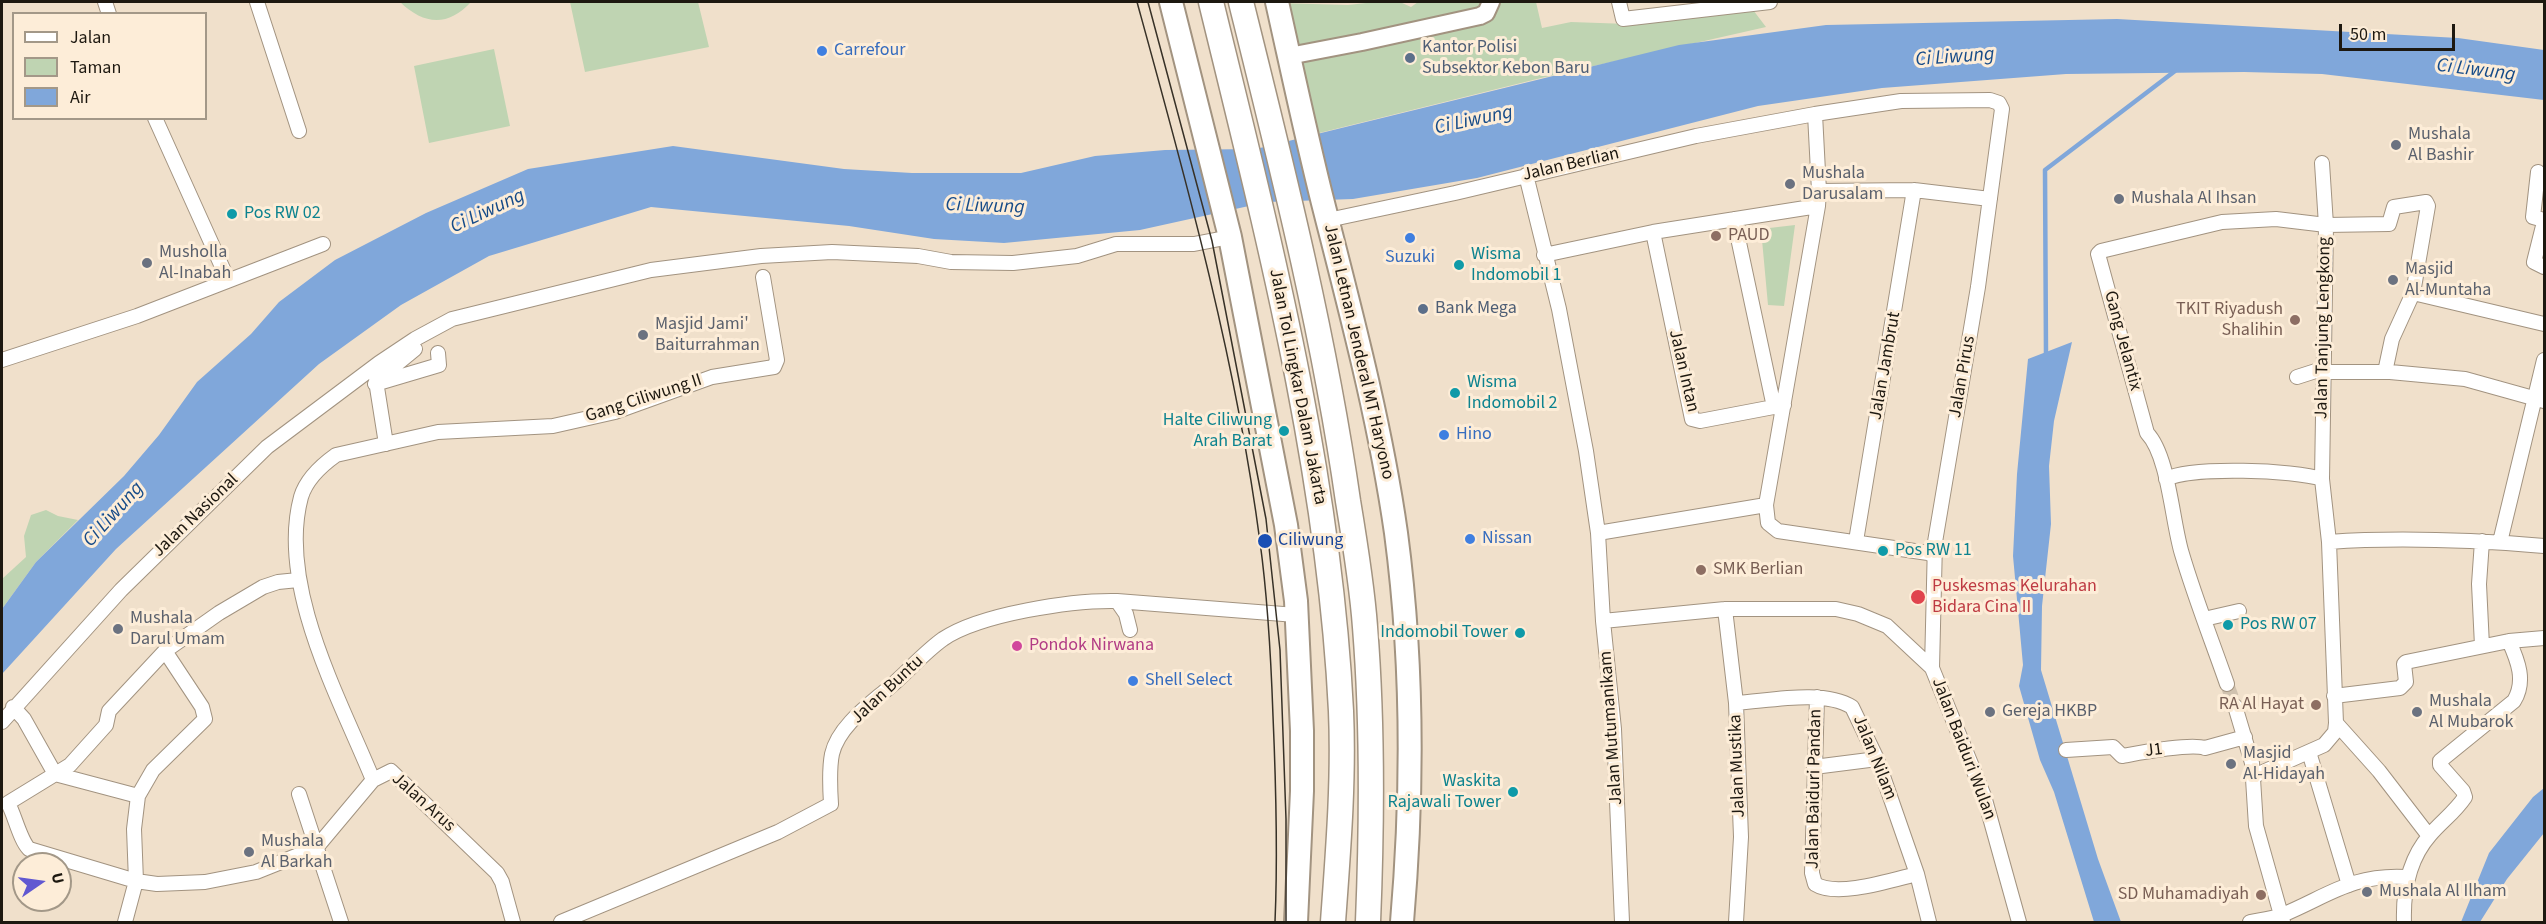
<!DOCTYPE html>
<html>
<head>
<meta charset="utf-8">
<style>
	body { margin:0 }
	#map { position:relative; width:2546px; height:924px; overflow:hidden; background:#f0e0cb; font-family:"Source Sans 3",sans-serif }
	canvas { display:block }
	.frame { position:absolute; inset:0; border:3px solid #1d1810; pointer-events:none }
	.legend { position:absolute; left:12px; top:12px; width:195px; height:108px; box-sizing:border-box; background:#fdedd8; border:2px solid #a39888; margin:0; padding:8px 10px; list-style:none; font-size:18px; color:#1d1810 }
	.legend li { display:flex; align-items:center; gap:12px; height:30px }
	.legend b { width:30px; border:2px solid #a39888 }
	.north { position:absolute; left:12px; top:852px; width:60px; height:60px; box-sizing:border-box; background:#fdedd8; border:2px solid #a39888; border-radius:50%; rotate:77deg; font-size:16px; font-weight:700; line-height:24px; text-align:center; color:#1d1810 }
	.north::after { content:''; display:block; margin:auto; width:21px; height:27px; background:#6158d1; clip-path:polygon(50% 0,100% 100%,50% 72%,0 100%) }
	.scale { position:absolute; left:2339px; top:24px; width:116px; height:27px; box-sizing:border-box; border:3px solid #1d1810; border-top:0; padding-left:8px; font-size:18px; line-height:21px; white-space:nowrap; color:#1d1810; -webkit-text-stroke:4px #fdedd8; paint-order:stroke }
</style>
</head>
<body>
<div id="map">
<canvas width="2546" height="924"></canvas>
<div class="frame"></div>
<ul class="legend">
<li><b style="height:8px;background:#fff"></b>Jalan</li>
<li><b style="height:16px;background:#bfd4b2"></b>Taman</li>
<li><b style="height:16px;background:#80a7da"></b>Air</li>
</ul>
<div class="north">U</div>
<div class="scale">50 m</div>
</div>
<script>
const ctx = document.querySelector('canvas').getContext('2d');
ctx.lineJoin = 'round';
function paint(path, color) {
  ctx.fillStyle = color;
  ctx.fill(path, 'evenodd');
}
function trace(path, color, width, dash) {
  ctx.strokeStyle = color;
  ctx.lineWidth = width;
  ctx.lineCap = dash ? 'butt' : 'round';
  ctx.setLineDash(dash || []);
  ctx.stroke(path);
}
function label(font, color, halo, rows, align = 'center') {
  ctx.font = font + ' "Source Sans 3",sans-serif';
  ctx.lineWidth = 6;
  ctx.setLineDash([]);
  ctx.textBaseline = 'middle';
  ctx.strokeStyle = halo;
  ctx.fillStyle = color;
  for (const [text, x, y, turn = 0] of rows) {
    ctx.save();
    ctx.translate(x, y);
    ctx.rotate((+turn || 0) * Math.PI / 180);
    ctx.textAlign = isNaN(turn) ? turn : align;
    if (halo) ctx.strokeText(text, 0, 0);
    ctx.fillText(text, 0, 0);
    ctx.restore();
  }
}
paint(new Path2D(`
	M400 2H471C448 27 424 25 400 2Z
	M570 2H698L709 47 585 72Z
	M1375 2H1400L1411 7 1418 2H1536L1542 28 1571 22 1628 24 1747 2 1766 27 1541 78 1307 136 1277 3 1348 5Z
	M494 49 510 126 429 143 414 66Z
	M1795 225 1784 306 1768 305 1761 229Z
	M46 510 58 516 78 520 36 562 2 609V579L26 557 24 536 31 515Z`), '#bfd4b2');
paint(new Path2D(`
	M2117 19 2458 38 2544 50V100L2322 74 2244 72 2066 74 1882 88 1758 106 1477 178 1353 199 1267 202 1140 230 1004 243 934 239 849 226 651 207 489 256 401 305 319 364 116 549 2 674V609L36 562 124 476 159 435 197 382 251 334 279 302 335 260 426 213 528 169 673 146 844 169 912 173H1021L1095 156 1165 150 1256 149 1679 45 1826 25Z
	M2072 342 2054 421 2049 466 2051 524 2042 606 2041 670 2098 859 2121 922H2094L2054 792 2040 760 2019 686 2023 665 2013 556 2017 474 2028 359Z
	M2544 788V833L2507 879 2480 922H2461L2489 853 2533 797Z`), '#80a7da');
trace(new Path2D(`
	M2046 356 2045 170 2175 71`), '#80a7da', 4.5);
trace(new Path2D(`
	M2227 684 2235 706`), '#d0c2af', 14, [14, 7]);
const minor = new Path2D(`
	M105 2 109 14
	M257 2 299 131
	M1619 2 1623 19 1770 2
	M1815 114 1819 191 1818 206 1766 505 1768 523 1778 531 1928 553 1934 556
	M155 118 228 280
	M2538 172 2533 217 2544 220
	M1526 175 1559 309 1586 451 1598 533 1603 621 1614 729 1622 922
	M1819 191 1914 190 1990 199
	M1734 219 1774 407
	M1328 220 1455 193 1696 136 1815 114 1901 101 1990 100 1999 103 2002 109 1978 287 1935 542 1932 668
	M2544 222 2534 262 2544 267
	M1653 232 1692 419 1700 421 1784 405
	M1544 255 1653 232 1818 206
	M2413 293 2544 324
	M2 360 137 316 323 244
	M2325 372H2390L2465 379 2544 401
	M2297 377 2325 368
	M375 384 439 365 438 353
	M386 444 376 381 415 349
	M2166 479C2192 466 2294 470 2322 479
	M1598 533 1766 505
	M1856 541 1914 190
	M2482 541 2479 584 2482 646
	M2329 542C2401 537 2472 540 2544 546
	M2500 542 2544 360
	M298 580 278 582 263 587 219 613 165 651 109 711 106 725 70 765 8 803C15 816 20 840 29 849L136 881 157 884 205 882 256 872 316 848 373 780 391 771 497 873 502 882 513 922
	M1117 601 1296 615
	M1725 609 1736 703 1741 837 1736 922
	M2204 619 2239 611
	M1603 621 1725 609H1836L1858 614 1887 626 1932 668 1984 796 2019 922
	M2227 684C2212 641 2195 598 2182 554 2172 522 2169 456 2147 433L2098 254 2101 251 2222 222 2276 219 2326 225 2389 224 2394 207 2426 202 2428 206 2413 293 2392 339 2385 372
	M2334 696 2400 688 2406 682 2404 664 2406 662 2509 641 2544 638
	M1817 697 1812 873 1815 884C1837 898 1892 880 1917 874
	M1736 703C1769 701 1823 689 1852 707L1877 759 1917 874 1929 922
	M2235 706 2252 763 2256 826 2283 922
	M13 707 24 719 55 774 138 796
	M2 722 121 590 267 447 379 363 415 339 452 319 651 270 761 256 832 252 918 256 951 262 1013 263 1077 256 1116 244H1194L1230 237
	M2336 723 2379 771 2429 836
	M2066 750 2113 747 2122 756C2139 753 2190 743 2205 748L2245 737
	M2309 752 2349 885
	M1814 767 1877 759
	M2254 776 2324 745 2335 732 2336 723 2329 542 2322 479 2326 225 2322 163
	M373 780C340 699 277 586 301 497 306 480 322 465 336 455L438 432 553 426 615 412 712 377 774 367 777 360 763 277
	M299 794 341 922
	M125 922 136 881 134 829 138 796 153 770 205 719 202 707 165 651
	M561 922 778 832 831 804C830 788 829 769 832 754 838 728 866 707 885 691 905 675 922 654 943 639 980 614 1072 600 1117 601L1126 614 1130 630
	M2250 922C2260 920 2272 919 2282 915 2328 896 2352 874 2406 877
	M2404 922C2403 891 2408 860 2430 835 2441 822 2455 812 2465 797L2463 791 2440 765V761L2514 701C2526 681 2518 661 2509 641`);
const tertiary = new Path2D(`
	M1289 56 1362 42 1480 16 1486 13 1491 2`);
const trunk = new Path2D(`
	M1171 2 1230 237 1286 525 1296 601 1302 731V791L1296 922
	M1277 2C1292 69 1306 136 1323 203 1351 313 1380 421 1396 533 1413 661 1413 794 1402 922`);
const motorway = new Path2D(`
	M1211 2C1268 236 1329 469 1341 711 1344 781 1338 853 1333 922
	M1241 2C1282 167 1324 333 1348 501 1355 543 1362 585 1365 627 1373 726 1372 824 1368 922`);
trace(minor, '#a29380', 16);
trace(tertiary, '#a29380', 20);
trace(trunk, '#a29380', 26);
trace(motorway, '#a29380', 27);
trace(minor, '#fff', 14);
trace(tertiary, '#fff', 16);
trace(trunk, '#fff', 22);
trace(motorway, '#fff', 24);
trace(new Path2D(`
	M1137 2C1186 180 1236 359 1260 542 1268 600 1271 658 1273 716 1276 785 1278 853 1275 922
	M1148 2 1212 241 1266 519 1280 650 1286 819V922`), '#373127', 1.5);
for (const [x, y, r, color] of [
	[822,51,6,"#3f7fe0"],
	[1410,58,6,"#5c6f8a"],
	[2396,145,6,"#6b7280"],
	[1790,184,6,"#6b7280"],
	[2119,199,6,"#6b7280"],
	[232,214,6,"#0f9aa8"],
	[1716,236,6,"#8d6e63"],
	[1410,238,6,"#3f7fe0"],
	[147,263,6,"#6b7280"],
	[1459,265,6,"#0f9aa8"],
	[2393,280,6,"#6b7280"],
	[1423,309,6,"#5c6f8a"],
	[2295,320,6,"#8d6e63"],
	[643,335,6,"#6b7280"],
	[1455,393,6,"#0f9aa8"],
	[1284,431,6,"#0f9aa8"],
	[1444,435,6,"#3f7fe0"],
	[1470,539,6,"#3f7fe0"],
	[1265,541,8,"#1a4fb4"],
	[1883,551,6,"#0f9aa8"],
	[1701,570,6,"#8d6e63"],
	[1918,597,8,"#e0444e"],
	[2228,625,6,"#0f9aa8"],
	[118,629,6,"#6b7280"],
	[1520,633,6,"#0f9aa8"],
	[1017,646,6,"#d1479c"],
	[1133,681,6,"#3f7fe0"],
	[2316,705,6,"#8d6e63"],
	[1990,712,6,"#6b7280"],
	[2417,712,6,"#6b7280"],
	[2231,764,6,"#6b7280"],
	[1513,792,6,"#0f9aa8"],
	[249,852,6,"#6b7280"],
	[2367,892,6,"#6b7280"],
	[2261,895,6,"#8d6e63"]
]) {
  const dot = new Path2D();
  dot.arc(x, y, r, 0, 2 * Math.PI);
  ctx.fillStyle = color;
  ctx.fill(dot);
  trace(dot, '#fdedd8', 2);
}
label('18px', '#4e5e75', '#fdedd8', [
	["Kantor Polisi",1422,48],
	["Subsektor Kebon Baru",1422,69],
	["Bank Mega",1435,309]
], 'left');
label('18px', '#366cbe', '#fdedd8', [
	["Carrefour",834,51],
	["Suzuki",1410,258,"center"],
	["Hino",1456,435],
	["Nissan",1482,539],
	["Shell Select",1145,681]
], 'left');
label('18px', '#5b616d', '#fdedd8', [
	["Mushala",2408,135],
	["Al Bashir",2408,156],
	["Mushala",1802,174],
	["Darusalam",1802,195],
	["Mushala Al Ihsan",2131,199],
	["Musholla",159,253],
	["Al-Inabah",159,274],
	["Masjid",2405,270],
	["Al-Muntaha",2405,291],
	["Masjid Jami'",655,325],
	["Baiturrahman",655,346],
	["Mushala",130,619],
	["Darul Umam",130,640],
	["Mushala",2429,702],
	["Al Mubarok",2429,723],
	["Gereja HKBP",2002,712],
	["Masjid",2243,754],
	["Al-Hidayah",2243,775],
	["Mushala",261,842],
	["Al Barkah",261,863],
	["Mushala Al Ilham",2379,892]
], 'left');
label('18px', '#1d1810', '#fdedd8', [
	["Jalan Berlian",1571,165,-13],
	["Jalan Tanjung Lengkong",2324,328,-89],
	["Gang Jelantix",2122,341,75],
	["Jalan Letnan Jenderal MT Haryono",1358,352,77],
	["Jalan Jambrut",1886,366,-80],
	["Jalan Intan",1683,371,77],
	["Jalan Pirus",1963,377,-80],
	["Jalan Tol Lingkar Dalam Jakarta",1297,387,79],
	["Gang Ciliwung II",644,399,-18],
	["Jalan Nasional",196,516,-44],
	["Jalan Buntu",888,690,-43],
	["Jalan Mutumanikam",1612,728,-94],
	["Jalan Baiduri Wulan",1963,749,69],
	["J1",2154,751,-7],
	["Jalan Nilam",1874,758,68],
	["Jalan Mustika",1738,766,-92],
	["Jalan Baiduri Pandan",1815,789,-89],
	["Jalan Arus",423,803,42]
]);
label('18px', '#0d838f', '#fdedd8', [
	["Pos RW 02",244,214],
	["Wisma",1471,255],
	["Indomobil 1",1471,276],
	["Wisma",1467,383],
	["Indomobil 2",1467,404],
	["Halte Ciliwung",1272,421,"right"],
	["Arah Barat",1272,442,"right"],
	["Pos RW 11",1895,551],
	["Pos RW 07",2240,625],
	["Indomobil Tower",1508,633,"right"],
	["Waskita",1501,782,"right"],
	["Rajawali Tower",1501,803,"right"]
], 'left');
label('18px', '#785e54', '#fdedd8', [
	["PAUD",1728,236,"left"],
	["TKIT Riyadush",2283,310],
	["Shalihin",2283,331],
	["SMK Berlian",1713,570,"left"],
	["RA Al Hayat",2304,705],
	["SD Muhamadiyah",2249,895]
], 'right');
label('18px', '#164399', '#fdedd8', [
	["Ciliwung",1278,541]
], 'left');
label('18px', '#be3a42', '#fdedd8', [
	["Puskesmas Kelurahan",1932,587],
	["Bidara Cina II",1932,608]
], 'left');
label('18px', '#b23c85', '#fdedd8', [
	["Pondok Nirwana",1029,646]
], 'left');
label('italic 20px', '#164b88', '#fdedd8', [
	["Ci Liwung",1955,58,-4],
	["Ci Liwung",2476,71,7],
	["Ci Liwung",1474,121,-12],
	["Ci Liwung",985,207,2],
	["Ci Liwung",488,212,-25],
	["Ci Liwung",114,515,-48]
]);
</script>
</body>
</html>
